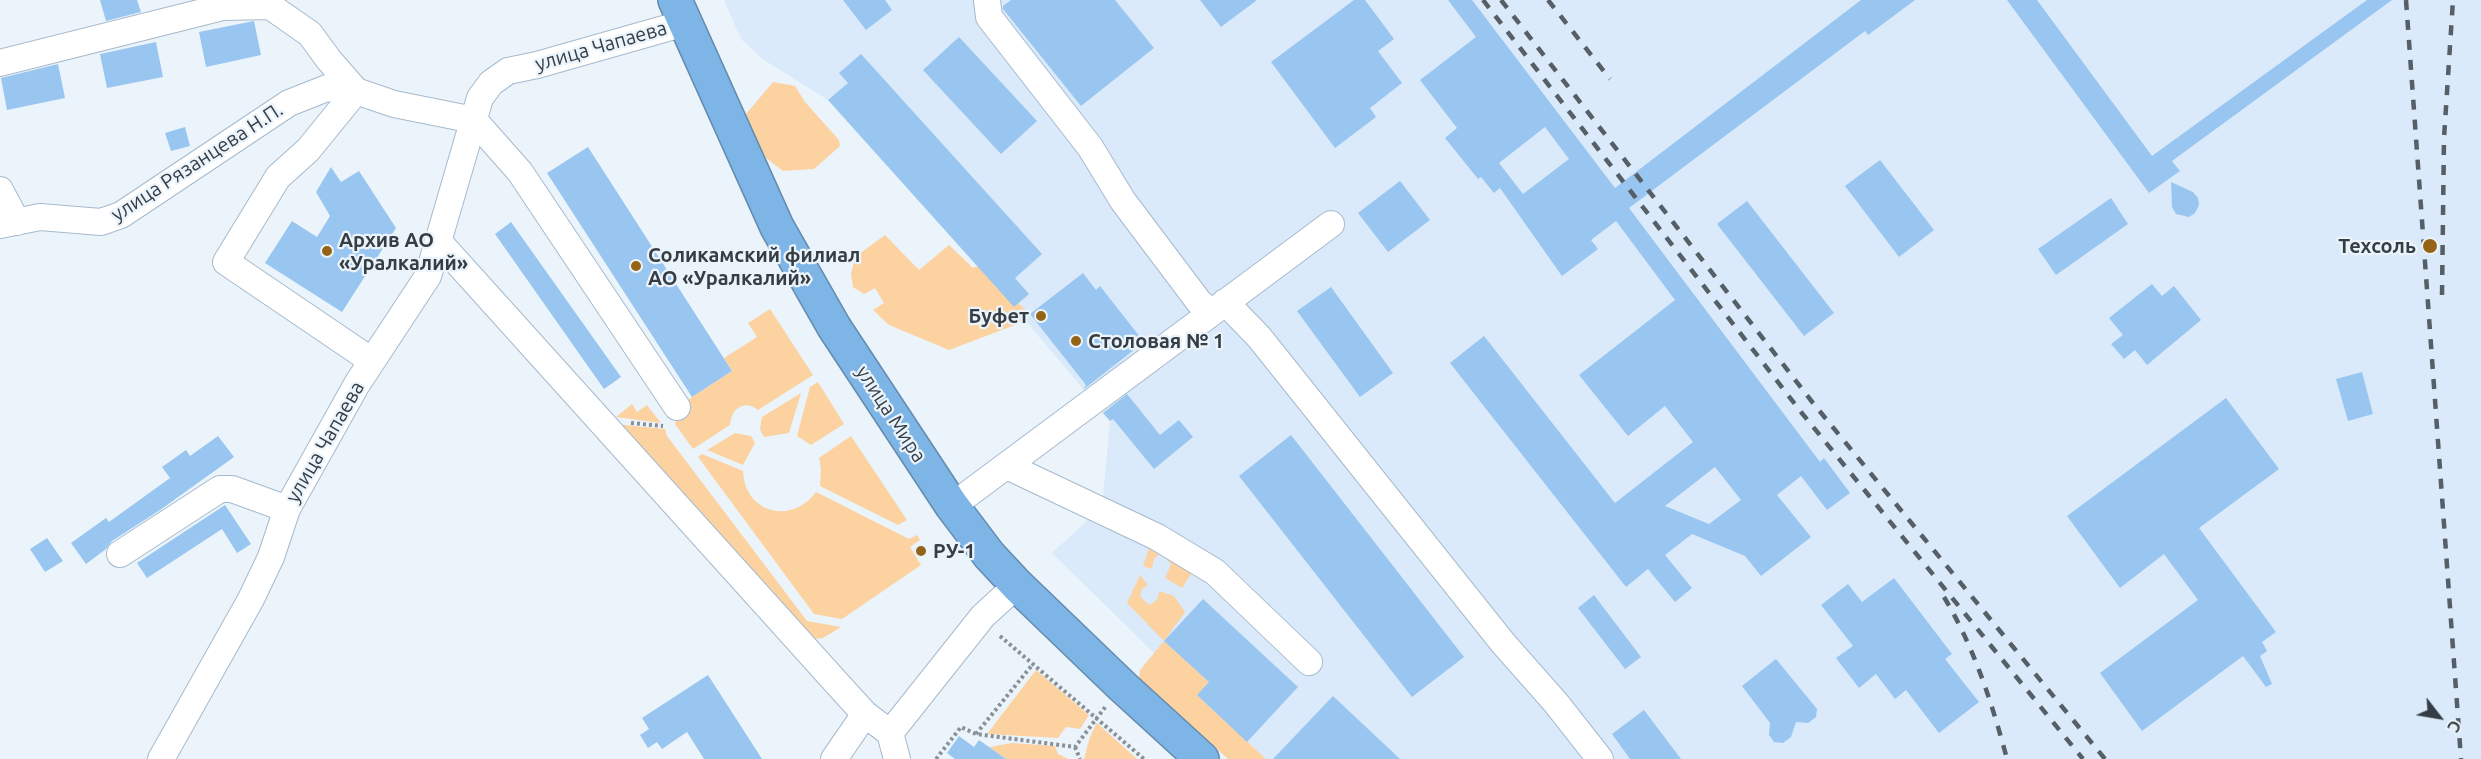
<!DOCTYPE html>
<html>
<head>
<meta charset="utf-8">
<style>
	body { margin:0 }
	#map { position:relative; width:2481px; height:759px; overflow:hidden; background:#ebf3fb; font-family:Ubuntu,sans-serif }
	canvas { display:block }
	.north { position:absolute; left:2409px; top:687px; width:60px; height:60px; -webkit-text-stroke:4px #ebf3fb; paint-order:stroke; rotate:121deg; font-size:16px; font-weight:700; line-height:24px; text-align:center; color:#353d45 }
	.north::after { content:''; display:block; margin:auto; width:21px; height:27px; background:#353d45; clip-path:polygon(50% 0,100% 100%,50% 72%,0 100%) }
</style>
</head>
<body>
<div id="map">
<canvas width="2481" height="759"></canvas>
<div class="north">С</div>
</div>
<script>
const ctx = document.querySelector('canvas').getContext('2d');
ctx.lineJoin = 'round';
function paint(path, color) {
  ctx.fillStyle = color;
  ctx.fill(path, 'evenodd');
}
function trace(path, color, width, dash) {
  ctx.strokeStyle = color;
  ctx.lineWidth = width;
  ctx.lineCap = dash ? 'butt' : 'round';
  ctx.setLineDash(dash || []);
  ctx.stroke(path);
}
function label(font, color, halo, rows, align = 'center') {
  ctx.font = font + ' Ubuntu,sans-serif';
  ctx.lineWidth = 4.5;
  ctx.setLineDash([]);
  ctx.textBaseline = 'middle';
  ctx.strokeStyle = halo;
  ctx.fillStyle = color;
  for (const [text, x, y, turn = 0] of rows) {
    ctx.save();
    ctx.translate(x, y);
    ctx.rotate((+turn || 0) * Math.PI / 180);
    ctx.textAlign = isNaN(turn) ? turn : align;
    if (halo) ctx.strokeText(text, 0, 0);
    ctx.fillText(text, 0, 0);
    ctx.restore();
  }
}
paint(new Path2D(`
	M724 0H2481V759H1266L1197 695 1052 553 1102 507 1110 421 1014 307 828 100 764 60 741 39Z`), '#daeafa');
paint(new Path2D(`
	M773 82 795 86 805 102 839 140 840 146 814 169 783 171 761 154 746 114Z
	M885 235 919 270 949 245 973 268 978 266 1030 314 1015 325 949 350 889 325 873 310 884 303 875 288 864 294 853 287 851 274 855 257Z
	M770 309 813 375 758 410C744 399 731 409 730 425L693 449 675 424 680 405 732 371 724 358 757 337 748 323Z
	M818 382 844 424 811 445 797 436 810 387Z
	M801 393 789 433 764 437 760 430 762 417Z
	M632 404 637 412 647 405 661 423 616 417Z
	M615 424 665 429 667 436 807 621 841 627 823 638 813 639Z
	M735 433 751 436 755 443 743 465 707 450Z
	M851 436 907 520 898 525 820 486 821 468 819 458Z
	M702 454 743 471C745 514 792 525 816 492L909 539 917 535 920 540 910 547 921 565 842 619 814 614 698 457Z
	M1151 543 1189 564 1191 574 1182 588 1165 578 1171 564 1163 555 1159 554 1154 559 1152 569 1143 566Z
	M1140 575 1148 585 1142 589 1140 596 1149 605C1156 602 1159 598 1159 591L1174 596 1185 612 1164 641 1209 682 1197 695 1266 759H1228L1139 679 1140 670 1164 641 1127 603Z
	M1036 670 1089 715 1080 729 1066 727 1058 738 987 734Z
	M1097 723 1137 759H1084C1088 745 1089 736 1097 723Z
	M1012 743 1055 746 1058 754 1068 759H1006L989 747Z`), '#fcd2a0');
paint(new Path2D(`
	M100 0H137L141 12 106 21Z
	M843 0H885L892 10 866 30Z
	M1011 0H1115L1154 48 1081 106 1003 9V6Z
	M1200 0H1257L1221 27Z
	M1354 0H1365L1394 39 1378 51 1402 83 1370 108 1376 117 1335 148 1271 62Z
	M1448 0H1472L1615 188 1861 0H1915L1868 35 1865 31 1629 208 1820 462 1824 458 1850 493 1827 510 1801 476 1777 495 1811 537 1761 576 1745 556 1692 534 1665 555 1692 588 1675 602 1648 569 1626 587 1450 363 1484 336 1615 503 1693 442 1665 406 1628 436 1579 375 1675 300 1616 221 1591 240 1598 249 1562 276 1500 188 1494 193 1481 177 1478 179 1445 138 1457 128 1420 80 1476 37ZM1545 127 1569 159 1523 194 1499 163ZM1715 467 1741 500 1709 524 1665 506Z
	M2007 0H2037L2152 156 2367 0H2392L2172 161 2180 171 2149 193Z
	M254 21 261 55 206 67 199 32Z
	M959 37 1037 121 1001 154 923 70Z
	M156 42 163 77 107 88 100 54Z
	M861 54 1042 254 1015 278 1029 294 1014 307 828 100 848 83 839 73Z
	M58 64 65 98 7 110 1 78Z
	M185 127 190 146 171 151 165 133Z
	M588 147 732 371 692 397 547 173Z
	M1880 160 1934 230 1899 257 1845 186Z
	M331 167 341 182 359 171 396 228 342 312 265 263 292 221 317 237 330 216 316 192Z
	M1400 181 1430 220 1388 252 1358 213Z
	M2171 182 2193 192 2198 198 2199 205 2195 213 2189 217 2176 214 2172 207Z
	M2111 198 2128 224 2056 275 2038 249Z
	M1747 201 1834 313 1804 336 1717 224Z
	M511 222 621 377 604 389 495 234Z
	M1083 273 1096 290 1100 286 1144 342 1084 389 1086 385 1030 314Z
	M2152 284 2162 296 2174 286 2201 320 2147 365 2135 350 2124 359 2111 344 2123 335 2109 318Z
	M1331 287 1393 373 1360 397 1297 311Z
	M2362 372 2373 414 2348 421 2336 379Z
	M1127 394 1160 435 1179 420 1193 437 1154 469 1113 419 1110 421 1103 413Z
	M2226 398 2279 469 2199 528 2276 632 2262 642 2267 651 2260 656 2272 684 2266 687 2243 656 2142 731 2100 673 2198 600 2164 554 2120 588 2067 516Z
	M1291 435 1464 657 1412 697 1239 476Z
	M218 436 234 457 160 510 112 541 106 549 86 564 71 543 106 518 109 522 170 478 162 467 186 450 190 456Z
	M225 505 251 544 237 553 222 529 147 578 137 563Z
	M47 538 63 561 45 572 30 549Z
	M1894 578 1952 654 1945 659 1979 702 1939 733 1906 690 1895 699 1876 674 1859 688 1836 658 1853 646 1821 605 1848 584 1862 602Z
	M1594 595 1641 657 1625 669 1578 608Z
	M1203 599 1298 687 1247 742 1197 695 1209 682 1164 641Z
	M1776 659 1817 709 1816 717 1808 723 1796 722 1791 737 1783 743 1774 742 1769 735 1770 723 1742 686Z
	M708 675 762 759H704L687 732 662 749 657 742 648 748 640 735 649 729 642 718Z
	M1333 696 1400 759H1273Z
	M1644 710 1681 759H1630L1612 734Z
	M959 736 974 747 979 740 1006 759H955L947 753Z`), '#99c6f0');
const minor = new Path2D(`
	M987 0 989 17 1090 147 1123 201 1199 302 1211 312
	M0 63 223 7 270 6 310 34 329 60 356 91 394 104 474 120 520 172 677 407
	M356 91 308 150 278 177 226 262 372 361
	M0 190 17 222
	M0 225 40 217 101 222 121 215 289 103 327 88 356 91
	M438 241 843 690 865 714 890 733 983 616 1017 585
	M1225 302 1259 337 1503 643 1556 703 1600 759
	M1007 466 1157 537 1215 572 1309 662
	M952 506 1331 224
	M120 554 220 489H232L287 509
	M890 733 897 759
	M161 759 251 599 271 557 287 509 357 384 428 276 480 98 491 83 508 71 537 65 685 23
	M834 759 865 714`);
const highway = new Path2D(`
	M675 0 777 227 834 327 952 506 989 555 1017 585 1122 686 1202 759`);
trace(minor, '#a6bacd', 28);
trace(highway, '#648bae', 36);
trace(new Path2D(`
	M631 423 663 426
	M1000 636 1144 759
	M976 734 1033 664
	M1075 747 1080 759
	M936 759 961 727 976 734 1075 747 1106 706`), '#889098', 4, [3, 3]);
trace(minor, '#fff', 26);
trace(highway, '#7eb5e7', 33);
trace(new Path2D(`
	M1483 0 1801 412 2083 759
	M1501 0 1813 403 2105 759
	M1548 0 1610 79
	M2406 0 2461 759
	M2442 295 2444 138 2453 0
	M1944 597C1974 647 1992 703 2007 759`), '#565e66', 4.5, [10, 10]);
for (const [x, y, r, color] of [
	[2430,246,8,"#956316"],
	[327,251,6,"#956316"],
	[636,266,6,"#956316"],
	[1041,316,6,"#956316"],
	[1076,341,6,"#956316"],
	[921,551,6,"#956316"]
]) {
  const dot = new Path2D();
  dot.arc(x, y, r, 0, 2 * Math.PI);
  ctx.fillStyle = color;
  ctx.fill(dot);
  trace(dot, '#ebf3fb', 2);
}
label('20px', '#353d45', '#ebf3fb', [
	["улица Чапаева",601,46,-16],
	["улица Рязанцева Н.П.",197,162,-33],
	["улица Мира",891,414,57],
	["улица Чапаева",325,442,-60]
]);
label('bold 20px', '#353d45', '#ebf3fb', [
	["Архив АО",339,240],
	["«Уралкалий»",339,263],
	["Техсоль",2416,246,"right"],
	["Соликамский филиал",648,255],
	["АО «Уралкалий»",648,278],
	["Буфет",1029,316,"right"],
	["Столовая № 1",1088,341],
	["РУ-1",933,551]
], 'left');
</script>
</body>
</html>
